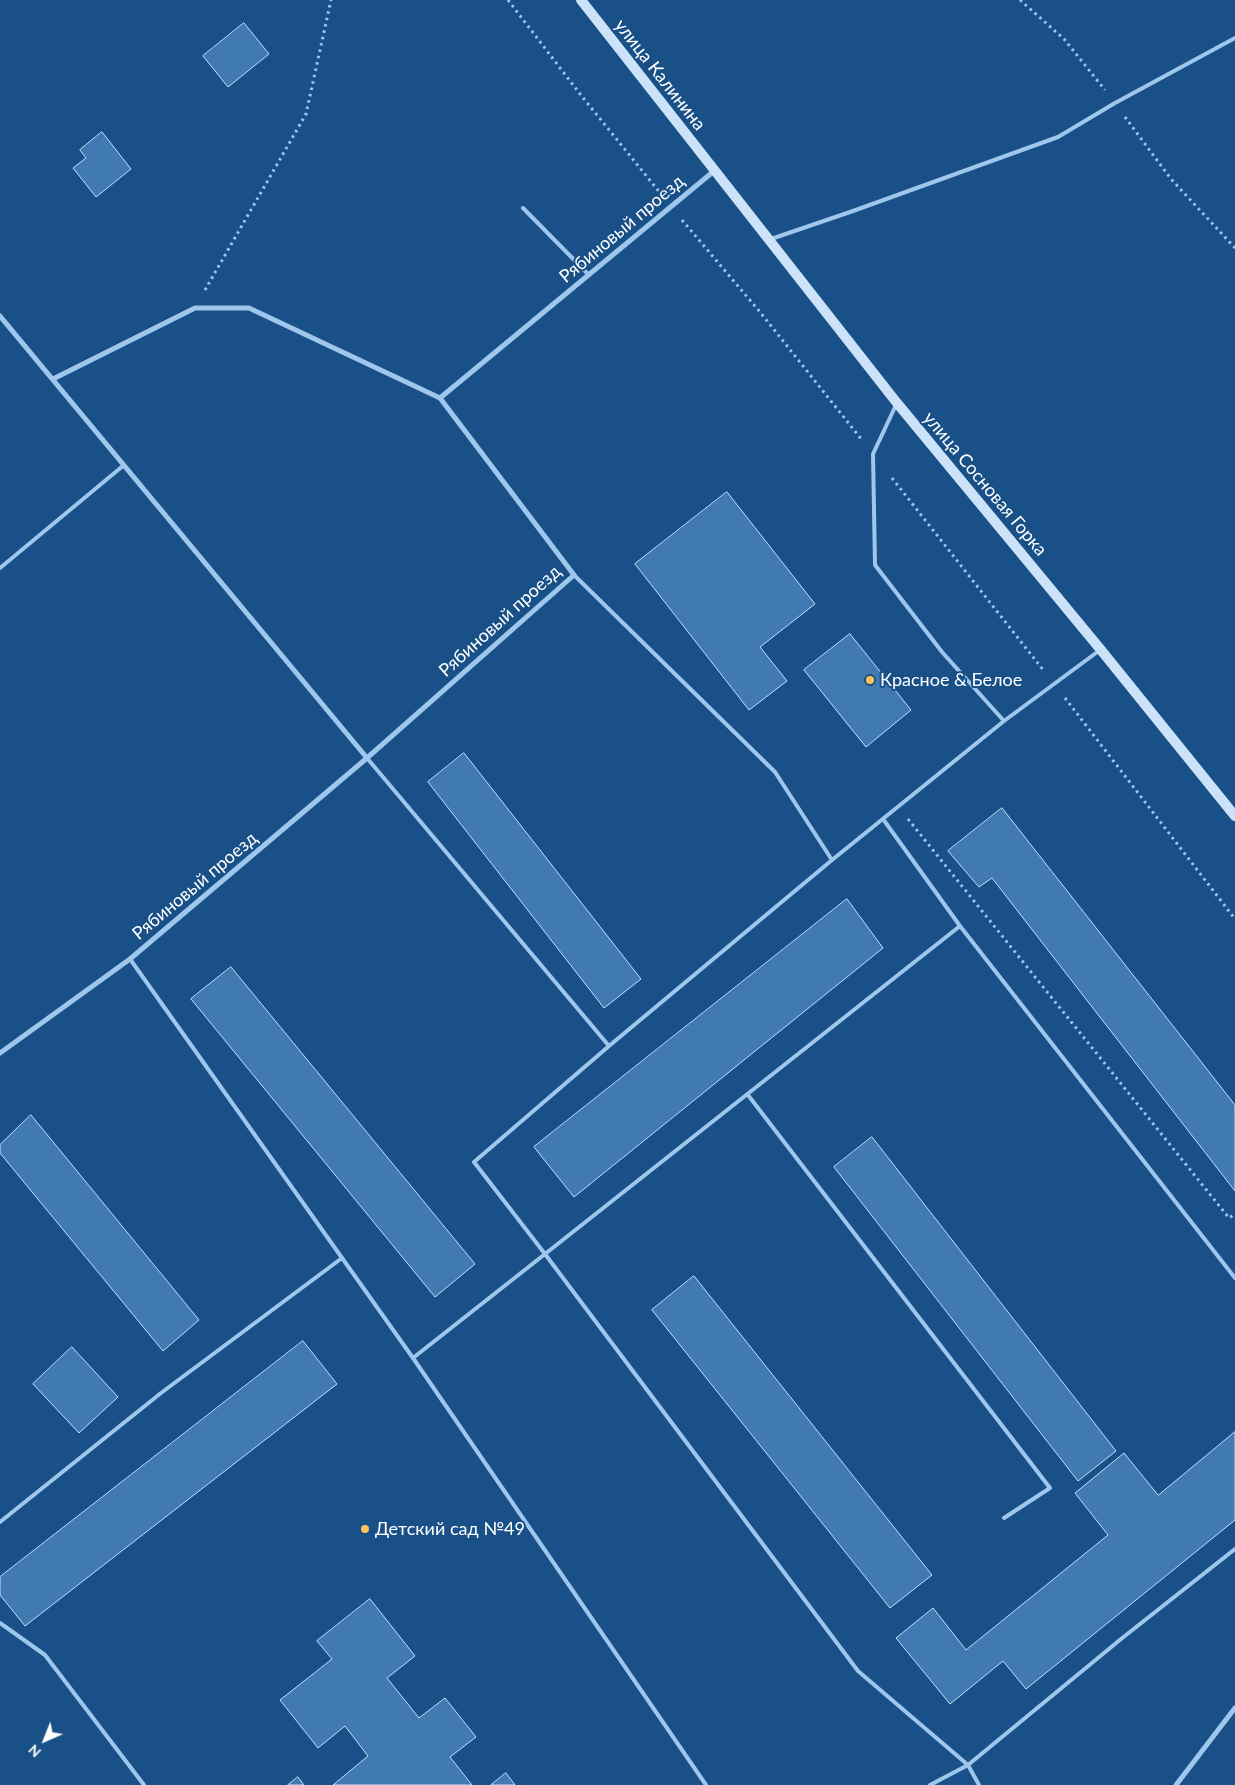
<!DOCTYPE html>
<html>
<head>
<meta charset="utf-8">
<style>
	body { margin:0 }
	#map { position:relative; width:1235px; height:1785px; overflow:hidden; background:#185087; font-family:Lato,sans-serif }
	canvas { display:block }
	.north { position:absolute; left:20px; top:1715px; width:50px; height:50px; -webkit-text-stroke:4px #185087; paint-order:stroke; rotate:224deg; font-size:14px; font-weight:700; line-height:20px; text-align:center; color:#fff }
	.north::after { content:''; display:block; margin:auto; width:18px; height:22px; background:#fff; clip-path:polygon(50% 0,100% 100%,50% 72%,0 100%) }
</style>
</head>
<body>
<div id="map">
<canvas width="1235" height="1785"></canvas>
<div class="north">N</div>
</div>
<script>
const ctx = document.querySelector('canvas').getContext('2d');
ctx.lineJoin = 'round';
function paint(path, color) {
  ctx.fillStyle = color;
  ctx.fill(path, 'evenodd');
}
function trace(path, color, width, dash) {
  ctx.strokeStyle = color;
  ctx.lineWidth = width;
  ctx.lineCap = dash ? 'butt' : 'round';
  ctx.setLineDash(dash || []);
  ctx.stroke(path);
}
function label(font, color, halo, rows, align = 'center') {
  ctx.font = font + ' Lato,sans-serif';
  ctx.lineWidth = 4;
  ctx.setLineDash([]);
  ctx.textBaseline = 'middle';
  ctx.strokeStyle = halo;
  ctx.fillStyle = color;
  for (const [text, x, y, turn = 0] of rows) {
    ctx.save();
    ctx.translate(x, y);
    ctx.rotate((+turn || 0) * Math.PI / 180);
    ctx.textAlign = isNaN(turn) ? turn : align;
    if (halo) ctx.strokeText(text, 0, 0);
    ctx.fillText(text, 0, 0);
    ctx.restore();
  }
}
const building = new Path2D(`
	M244 23 269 54 228 87 203 56Z
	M102 132 131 169 96 197 73 168 86 158 80 150Z
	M727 492 815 604 760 647 787 681 749 710 635 564Z
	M850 634 911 710 866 747 804 670Z
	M464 753 641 979 604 1008 428 782Z
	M1002 808 1235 1105V1191L992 878 979 887 948 851Z
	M847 899 883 948 574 1197 534 1147Z
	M231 967 475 1264 435 1297 191 999Z
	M31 1115 199 1320 163 1351 0 1153V1145Z
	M872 1137 1116 1451 1078 1481 834 1167Z
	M694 1276 932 1575 890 1608 652 1310Z
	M303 1341 337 1384 25 1626 0 1595V1577Z
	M72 1347 118 1397 79 1433 33 1384Z
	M1235 1432V1520L1026 1689 1003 1661 950 1704 896 1638 933 1608 966 1650 1108 1535 1075 1493 1124 1453 1158 1495Z
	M370 1599 415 1656 387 1678 419 1718 445 1698 476 1737 450 1757 472 1785H333L368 1756 345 1726 318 1748 280 1700 332 1659 317 1641Z
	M506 1773 515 1785H491Z
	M298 1777 304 1785H288Z`);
paint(building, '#407ab1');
trace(building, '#c4e0fa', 1);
trace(new Path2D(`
	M508 0 580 94 661 194
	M1020 0 1064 39 1105 90
	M1125 117 1171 179 1235 248
	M682 220 760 312 862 440
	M205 290 306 114 331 0
	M892 478 1044 671
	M1065 698 1235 919
	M908 819 1229 1218 1235 1214`), '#9fc7ed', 3, [2.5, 4]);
trace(new Path2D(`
	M523 208 589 275
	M771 239 853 211 1058 137 1115 103 1235 38
	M896 405 873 454 875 565 942 652 1004 721
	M0 568 124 465
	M574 575 775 772 832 860
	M367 758 609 1046
	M883 819 960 926 1235 1278
	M960 926 545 1254 858 1671 968 1765 979 1785
	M130 959 413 1358 545 1254 474 1162 609 1046 832 860 1004 721 1100 650
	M748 1095 1050 1488 1004 1518
	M413 1358 706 1785
	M0 1522 161 1393 342 1258
	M0 1623 45 1655 144 1785
	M930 1785 968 1765 1121 1639 1235 1549`), '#9fc7ed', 4);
trace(new Path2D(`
	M0 316 367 758
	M53 379 195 308H249L440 398
	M0 1053 130 959 367 758 574 575 440 398 714 171
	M1176 1785 1235 1708`), '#9fc7ed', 5);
trace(new Path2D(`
	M581 0 897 403 1101 650 1235 816`), '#cbe2f9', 10);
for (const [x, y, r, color] of [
	[870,680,5,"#ffc55b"],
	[365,1529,5,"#ffc55b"]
]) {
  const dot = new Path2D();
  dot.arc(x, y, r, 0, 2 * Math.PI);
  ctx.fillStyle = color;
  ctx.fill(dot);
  trace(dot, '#185087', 2);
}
label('18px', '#fff', '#185087', [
	["улица Калинина",660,75,52],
	["Рябиновый проезд",622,229,-40],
	["улица Сосновая Горка",985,484,50],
	["Рябиновый проезд",500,621,-42],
	["Рябиновый проезд",195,886,-40]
]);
label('18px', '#fff', '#185087', [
	["Красное & Белое",880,680],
	["Детский сад №49",375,1529]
], 'left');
</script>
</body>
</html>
